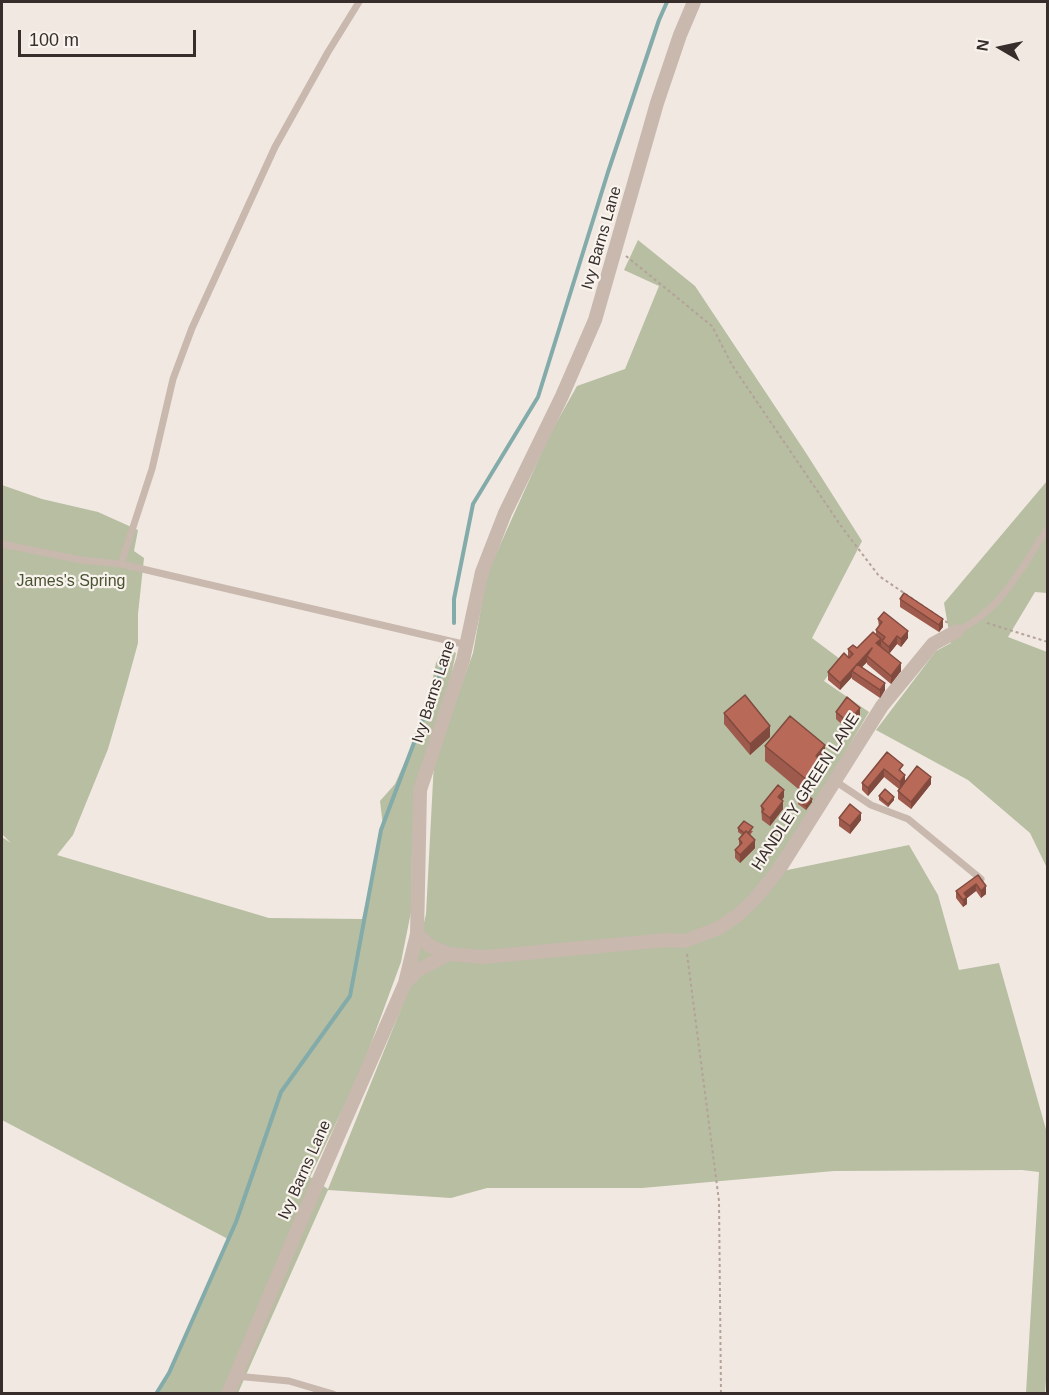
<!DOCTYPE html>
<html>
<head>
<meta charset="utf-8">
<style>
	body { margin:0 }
	#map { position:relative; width:1049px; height:1395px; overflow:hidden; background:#f1e8e1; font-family:Arial,sans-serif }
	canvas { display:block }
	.frame { position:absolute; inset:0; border:3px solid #372e2c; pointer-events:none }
	.north { position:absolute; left:971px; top:18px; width:60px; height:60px; -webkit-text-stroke:4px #f9f3ed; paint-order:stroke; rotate:279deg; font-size:16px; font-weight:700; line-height:24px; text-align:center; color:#372e2c }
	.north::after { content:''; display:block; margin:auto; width:21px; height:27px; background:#372e2c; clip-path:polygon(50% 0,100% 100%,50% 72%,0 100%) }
	.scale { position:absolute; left:18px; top:30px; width:178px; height:27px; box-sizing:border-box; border:3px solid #372e2c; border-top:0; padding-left:8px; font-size:18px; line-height:21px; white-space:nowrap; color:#372e2c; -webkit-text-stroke:4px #f9f3ed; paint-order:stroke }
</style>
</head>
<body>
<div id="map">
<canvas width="1049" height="1395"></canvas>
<div class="frame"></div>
<div class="north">N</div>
<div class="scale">100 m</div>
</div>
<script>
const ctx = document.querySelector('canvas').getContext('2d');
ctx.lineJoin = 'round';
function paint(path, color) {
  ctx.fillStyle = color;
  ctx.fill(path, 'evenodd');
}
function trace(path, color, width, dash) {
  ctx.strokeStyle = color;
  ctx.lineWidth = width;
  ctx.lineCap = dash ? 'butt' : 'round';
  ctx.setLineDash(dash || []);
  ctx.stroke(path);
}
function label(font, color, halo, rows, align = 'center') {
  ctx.font = font + ' Arial,sans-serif';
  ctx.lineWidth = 4.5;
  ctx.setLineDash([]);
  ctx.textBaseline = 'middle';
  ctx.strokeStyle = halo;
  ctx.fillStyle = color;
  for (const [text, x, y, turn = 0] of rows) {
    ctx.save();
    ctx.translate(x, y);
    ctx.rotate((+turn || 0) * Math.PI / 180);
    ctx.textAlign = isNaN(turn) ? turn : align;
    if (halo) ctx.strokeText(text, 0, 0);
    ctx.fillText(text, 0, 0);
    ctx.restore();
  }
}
paint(new Path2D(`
	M638 240 695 286 806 453 862 541 812 638 840 659 824 681 869 712 827 783 768 874 909 845 938 895 959 970 999 963 1047 1133 1048 1356 1045 1393H1026L1039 1172 1022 1170 834 1171 642 1188H487L451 1198 328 1190 238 1393H159L228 1239 2 1120V837L11 843 2 834V485L42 499 98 512 138 530 134 551 144 558 138 614V643L126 687 108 749 73 835 57 855 269 918 362 919 383 826 380 801 395 784 411 748 427 705 436 663 444 647 456 653 412 852 411 912 401 962 361 1071 310 1177 328 1189 409 989 426 914 434 762 473 653 487 574 550 434 577 386 625 369 659 286 624 270Z
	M1047 481V593L1035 592 1008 637 1047 652V868L1030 833 968 780 876 730 936 651 951 643 944 603Z`), '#b7bea2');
trace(new Path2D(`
	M454 623V599L473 504 538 397 608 172 659 20 667 2
	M156 1394 169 1373 236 1222 281 1092 350 996 381 830 448 653`), '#83abaa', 4);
trace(new Path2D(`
	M626 256 712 326 732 365 841 526 879 576 948 623
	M987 623 1048 642
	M687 954 719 1201 721 1394`), '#b4a298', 2, [3, 3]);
trace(new Path2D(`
	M2 544 81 560 121 564 467 645
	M121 564 152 469 173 379 192 328 275 147 328 52 359 2
	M957 631C1002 610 1021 568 1048 528
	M835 781 871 805 908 819 981 879
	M235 1376 289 1381 333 1394`), '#c8b8ae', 7);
trace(new Path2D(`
	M417 934 430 946 449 954
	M405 983 418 970 449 954 484 957 666 940 685 941 719 928 738 915 755 899 780 868 882 706 933 644 957 631
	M228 1394 297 1230 405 983 417 934 420 790 463 660 482 572 505 513 562 396 595 320 657 103 680 35 694 2`), '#c8b8ae', 14);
paint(new Path2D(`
	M900 599 943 627 939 632 900 607Z
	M878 619 908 638 901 647 897 644 889 654 901 671 891 684 867 664V662L862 667 885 690 880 698 852 679V677L840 690 828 680V672L848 657V649L857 648 876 634V630L879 627Z
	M836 712 860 715 848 730 836 719Z
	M724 713 770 737 750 755 724 724Z
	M765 746 825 761 822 764V777L807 794 812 802 806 810 798 804V800L803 793 765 761Z
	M887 752 903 773 905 781 931 784 911 809 898 799V791L899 789 884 777 868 796 862 790V783Z
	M879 796 894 800 888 807 879 800Z
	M784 797 782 800 783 809 770 826 762 820 761 806Z
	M839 818 861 820 850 834 839 826Z
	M738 828 753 831 750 835 755 848 740 863 735 858V850L739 846V839L742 835 738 832Z
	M978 875 986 894 981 898 976 891 967 898V904L963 907 956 898V891Z`), '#9e5a4c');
paint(new Path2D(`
	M943 619V627L939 632V625Z
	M908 631V638L901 647V639Z
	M897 636V644L889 654V647Z
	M881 639V647L876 643Z
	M872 648 867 656V662L855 674 852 671V677L840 690V683Z
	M901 663V671L891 684V676Z
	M885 683V690L880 698V690Z
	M860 708V715L848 730V722Z
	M770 726V737L750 755V744Z
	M825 745V761L822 764V777L807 795V780L816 756Z
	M884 769V777L868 796V788Z
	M905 775V783L900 789V782Z
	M931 777V784L911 809V802Z
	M784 790V797L778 805V797Z
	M894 797V800L888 807V804Z
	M812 799V802L806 810V806Z
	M783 801V809L770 826V818Z
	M861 813V820L850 834V826Z
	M755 840V848L740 863V855Z
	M976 884V891L967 898V904L963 907 964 893Z
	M986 886V894L981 898V891Z`), '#814a3e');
const building = new Path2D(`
	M904 593 943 619 939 625 900 599Z
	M884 612 908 631 901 639 897 636 889 647 882 641 885 637 876 630 882 622 878 619Z
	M873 632 881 639 876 643 901 663 891 676 867 656 872 648 840 683 828 672 844 653 849 658 853 654 848 649 853 645 857 648Z
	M857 664 885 683 880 690 852 671Z
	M745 695 770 726 750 744 724 713Z
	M847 697 860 708 848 722 836 712Z
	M790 716 825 745 816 756 822 761 807 780 765 746Z
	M887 752 903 765 899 770 905 775 900 782 884 769 868 788 862 783Z
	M917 766 931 777 911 802 898 791Z
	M778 785 784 790 778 797 783 801 770 818 762 812 764 809 761 806Z
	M885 789 894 797 888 804 879 796Z
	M804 792 812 799 806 806 798 800Z
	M850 804 861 813 850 826 839 818Z
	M744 821 753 827 748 833 746 831 744 833 738 828Z
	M746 831 755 840 740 855 735 850 742 843 739 839Z
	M978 875 986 886 981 891 976 884 964 893 967 897 963 900 956 891Z`);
paint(building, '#b86958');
trace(building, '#814a3e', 1.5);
label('16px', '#372e2c', '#f9f3ed', [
	["Ivy Barns Lane",602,238,-74],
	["Ivy Barns Lane",434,692,-72],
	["HANDLEY GREEN LANE",806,792,-57],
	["Ivy Barns Lane",305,1170,-66]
]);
label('16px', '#495332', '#f9f3ed', [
	["James's Spring",71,582]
]);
</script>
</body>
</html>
